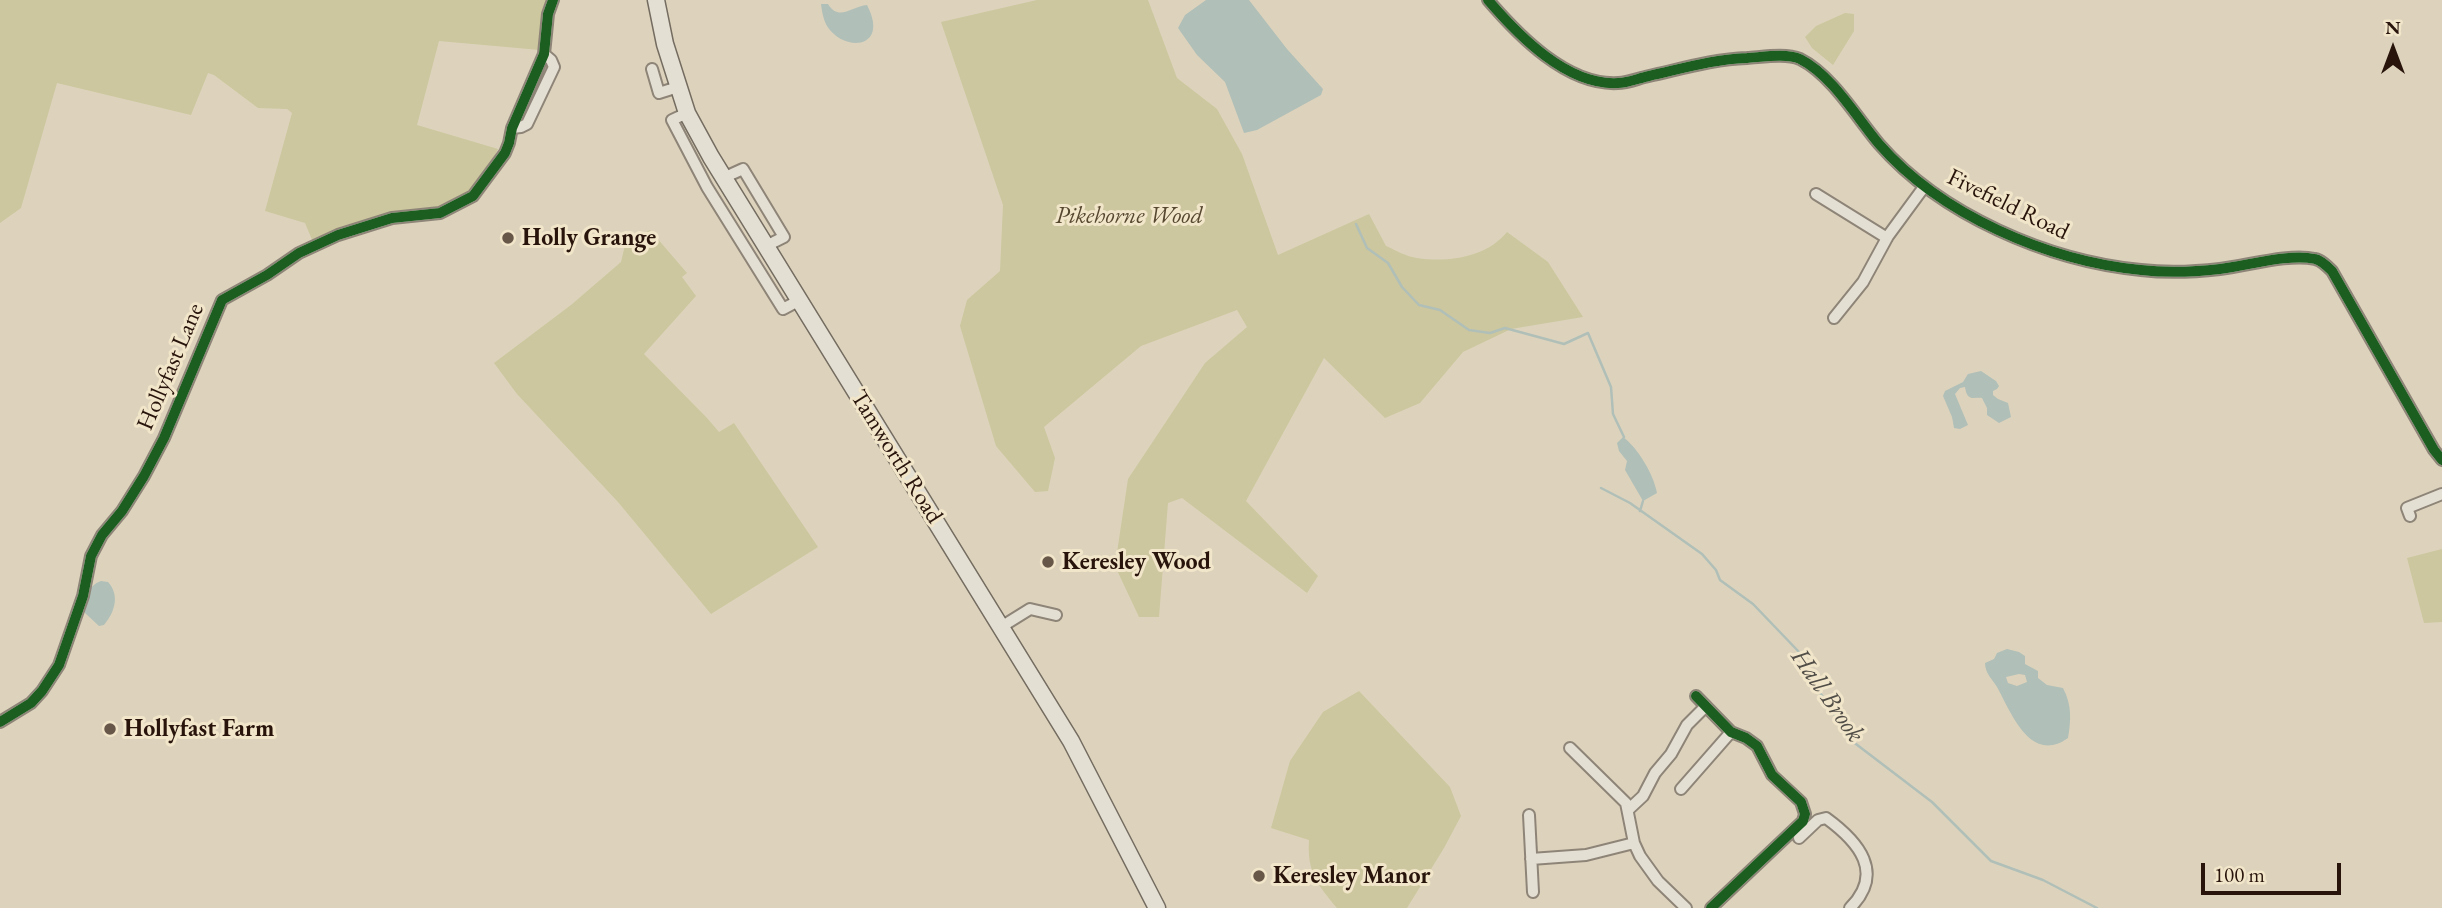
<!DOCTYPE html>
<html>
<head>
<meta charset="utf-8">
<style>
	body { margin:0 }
	#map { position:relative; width:2442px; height:908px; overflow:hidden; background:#ddd3bc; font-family:"EB Garamond",serif }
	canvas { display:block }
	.north { position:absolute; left:2358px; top:14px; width:70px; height:70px; -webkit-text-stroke:5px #f2e6ca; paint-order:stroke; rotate:0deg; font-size:19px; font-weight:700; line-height:28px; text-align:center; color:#28140b }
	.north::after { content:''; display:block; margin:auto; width:24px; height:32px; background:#28140b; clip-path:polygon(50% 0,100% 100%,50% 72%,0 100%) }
	.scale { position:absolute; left:2201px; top:863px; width:140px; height:32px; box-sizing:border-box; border:4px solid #28140b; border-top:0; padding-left:9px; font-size:21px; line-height:24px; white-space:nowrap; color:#28140b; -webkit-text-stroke:5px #f2e6ca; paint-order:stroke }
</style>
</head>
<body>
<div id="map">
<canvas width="2442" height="908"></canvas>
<div class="north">N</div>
<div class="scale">100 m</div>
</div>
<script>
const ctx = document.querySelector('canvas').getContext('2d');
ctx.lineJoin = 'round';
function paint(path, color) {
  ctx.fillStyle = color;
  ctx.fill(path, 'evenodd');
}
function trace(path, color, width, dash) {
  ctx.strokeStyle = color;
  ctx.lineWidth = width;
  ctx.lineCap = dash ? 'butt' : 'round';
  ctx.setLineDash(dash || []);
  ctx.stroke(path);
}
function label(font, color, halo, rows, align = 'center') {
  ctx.font = font + ' "EB Garamond",serif';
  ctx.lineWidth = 6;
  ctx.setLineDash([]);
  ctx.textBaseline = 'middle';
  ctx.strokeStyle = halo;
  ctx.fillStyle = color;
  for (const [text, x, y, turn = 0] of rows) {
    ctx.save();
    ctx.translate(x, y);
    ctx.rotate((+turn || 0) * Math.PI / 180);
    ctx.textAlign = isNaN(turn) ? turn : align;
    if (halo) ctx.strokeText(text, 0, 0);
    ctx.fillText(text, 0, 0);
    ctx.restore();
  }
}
paint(new Path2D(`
	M0 0H547L541 21 540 50 439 41 417 125 498 149C488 171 467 199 443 206 429 210 414 209 400 212 370 218 341 230 313 242L305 223 265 211 292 113 287 109 258 108 214 75 208 73 191 115 57 83 21 208 0 223Z
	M1037 0H1148L1177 78 1217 109 1242 154 1278 255 1369 214 1386 246C1395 250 1407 257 1417 258 1448 263 1487 257 1507 232L1548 262 1583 317 1511 329 1463 352 1420 403 1385 418 1324 358 1246 501 1318 576 1307 593 1182 498 1168 503 1159 617H1139L1115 566 1128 479 1205 363 1247 327 1237 310 1141 346 1044 427 1055 458 1048 491 1035 492 996 446 960 326 967 300 1000 271 1003 205 941 22Z
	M1845 13 1854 14V31L1833 65 1812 48 1805 37 1816 26Z
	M650 230 687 273 682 277 696 296 644 354 707 418 719 432 734 423 818 547 711 614 618 502 517 394 494 363 571 305 621 262 625 245Z
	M2442 549V622L2424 623 2407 558Z
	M1359 691 1450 787 1461 816 1444 848 1407 908H1337C1317 884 1307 872 1309 840L1271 828 1290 761 1323 712Z`), '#ccc79e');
paint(new Path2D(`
	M1206 0H1249L1287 49 1323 89 1321 95 1257 130 1244 133 1225 82 1197 55 1178 28 1185 15Z
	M821 4H828C839 22 852 6 867 5 890 49 844 53 827 26 823 19 822 11 821 4Z
	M1981 371 1996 381 1999 386 1997 389 1993 391V395L1998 399 2008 403 2011 417 1999 423 1987 415V408L1982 398C1974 397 1967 402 1965 387L1960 388 1955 394 1968 425 1960 429 1954 428 1952 417 1943 396 1945 391 1963 382 1968 374Z
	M1623 437C1638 448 1654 475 1657 493L1643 501 1625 470 1627 461 1619 451 1617 443Z
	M101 581 108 582C120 595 115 612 104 625L99 626 85 613C84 601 88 585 101 581Z
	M2007 649 2019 652 2025 656V664L2038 671V678L2047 685 2063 688C2072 705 2071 720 2068 738 2030 765 2011 712 1997 687 1992 679 1985 673 1985 663L1994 659 1997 653ZM2019 674 2025 675 2027 682 2017 686 2008 683 2006 677Z`), '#b0bfb8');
trace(new Path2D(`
	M1356 224 1367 248 1388 263 1402 287 1419 305 1440 310 1469 330 1490 333 1505 328 1564 344 1588 333 1611 387 1613 414 1624 437
	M1601 488 1630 503 1702 554 1716 570 1720 580 1753 604 1800 653 1805 670 1852 741 1932 802 1991 861 2043 880 2097 908
	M1640 511 1643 501`), '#b0bfb8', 2.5);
const street = new Path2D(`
	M1488 0C1518 35 1567 86 1618 83 1628 83 1639 78 1649 76 1681 69 1714 59 1747 58 1763 57 1786 53 1800 59 1832 75 1857 118 1879 144 1941 215 2048 261 2141 270 2166 273 2194 272 2220 269 2247 266 2289 253 2315 259 2321 260 2327 266 2332 271L2434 450 2442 460
	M652 69 659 93 678 87
	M687 113 672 120 707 187 783 309 798 301
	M512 128 521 127 527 124 554 67 551 60 544 54
	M723 178 743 169 784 237 766 246
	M1816 194 1887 238
	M1834 318 1863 282 1888 236 1924 187
	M2410 516 2407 508 2442 494
	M1001 627 1030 609 1056 615
	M1696 696 1731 732 1746 738 1757 746 1772 775 1801 802 1805 814 1803 821 1711 908
	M0 722 31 703 42 691 59 665 83 596 91 556 102 535 122 511 144 476 164 438 222 300 267 275 299 253 338 235 392 218 440 213 473 196 505 153 509 143 512 128 544 54 548 14 553 0
	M1570 748 1626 803 1634 843 1640 856 1658 881 1686 908
	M1681 789 1731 732
	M1628 810 1643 796 1655 773 1671 754 1687 725 1706 706
	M1529 815 1533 892
	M1799 838 1818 820 1826 818C1859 842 1885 873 1850 908
	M1531 859 1586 855 1634 843`);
const secondary = new Path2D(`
	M656 0 665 44 687 113 711 157 1071 741 1157 908`);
trace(street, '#8e8578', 14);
trace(secondary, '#746c60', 19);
trace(street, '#e4dfd3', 10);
trace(secondary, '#e4dfd3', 16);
trace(new Path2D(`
	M1488 0C1518 35 1567 86 1618 83 1628 83 1639 78 1649 76 1681 69 1714 59 1747 58 1763 57 1786 53 1800 59 1832 75 1857 118 1879 144 1941 215 2048 261 2141 270 2166 273 2194 272 2220 269 2247 266 2289 253 2315 259 2321 260 2327 266 2332 271L2434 450 2442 460
	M1696 696 1731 732 1746 738 1757 746 1772 775 1801 802 1805 814 1803 821 1711 908
	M0 722 31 703 42 691 59 665 83 596 91 556 102 535 122 511 144 476 164 438 222 300 267 275 299 253 338 235 392 218 440 213 473 196 505 153 509 143 512 128 544 54 548 14 553 0`), '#1b5e20', 10);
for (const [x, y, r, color] of [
	[508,238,7,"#675749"],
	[1048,562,7,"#675749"],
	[110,729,7,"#675749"],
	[1259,876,7,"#675749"]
]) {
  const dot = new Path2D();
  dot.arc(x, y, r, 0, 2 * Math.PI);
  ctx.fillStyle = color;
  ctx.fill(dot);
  trace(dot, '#f2e6ca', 2.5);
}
label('24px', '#28140b', '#f2e6ca', [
	["Fivefield Road",2008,205,26],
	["Hollyfast Lane",171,367,-67],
	["Tamworth Road",896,457,58]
]);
label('italic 24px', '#554730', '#f2e6ca', [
	["Pikehorne Wood",1129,216]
]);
label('bold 24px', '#28140b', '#f2e6ca', [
	["Holly Grange",522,238],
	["Keresley Wood",1062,562],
	["Hollyfast Farm",124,729],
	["Keresley Manor",1273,876]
], 'left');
label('italic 26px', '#514d47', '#f2e6ca', [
	["Hall Brook",1827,696,55]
]);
</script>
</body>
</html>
